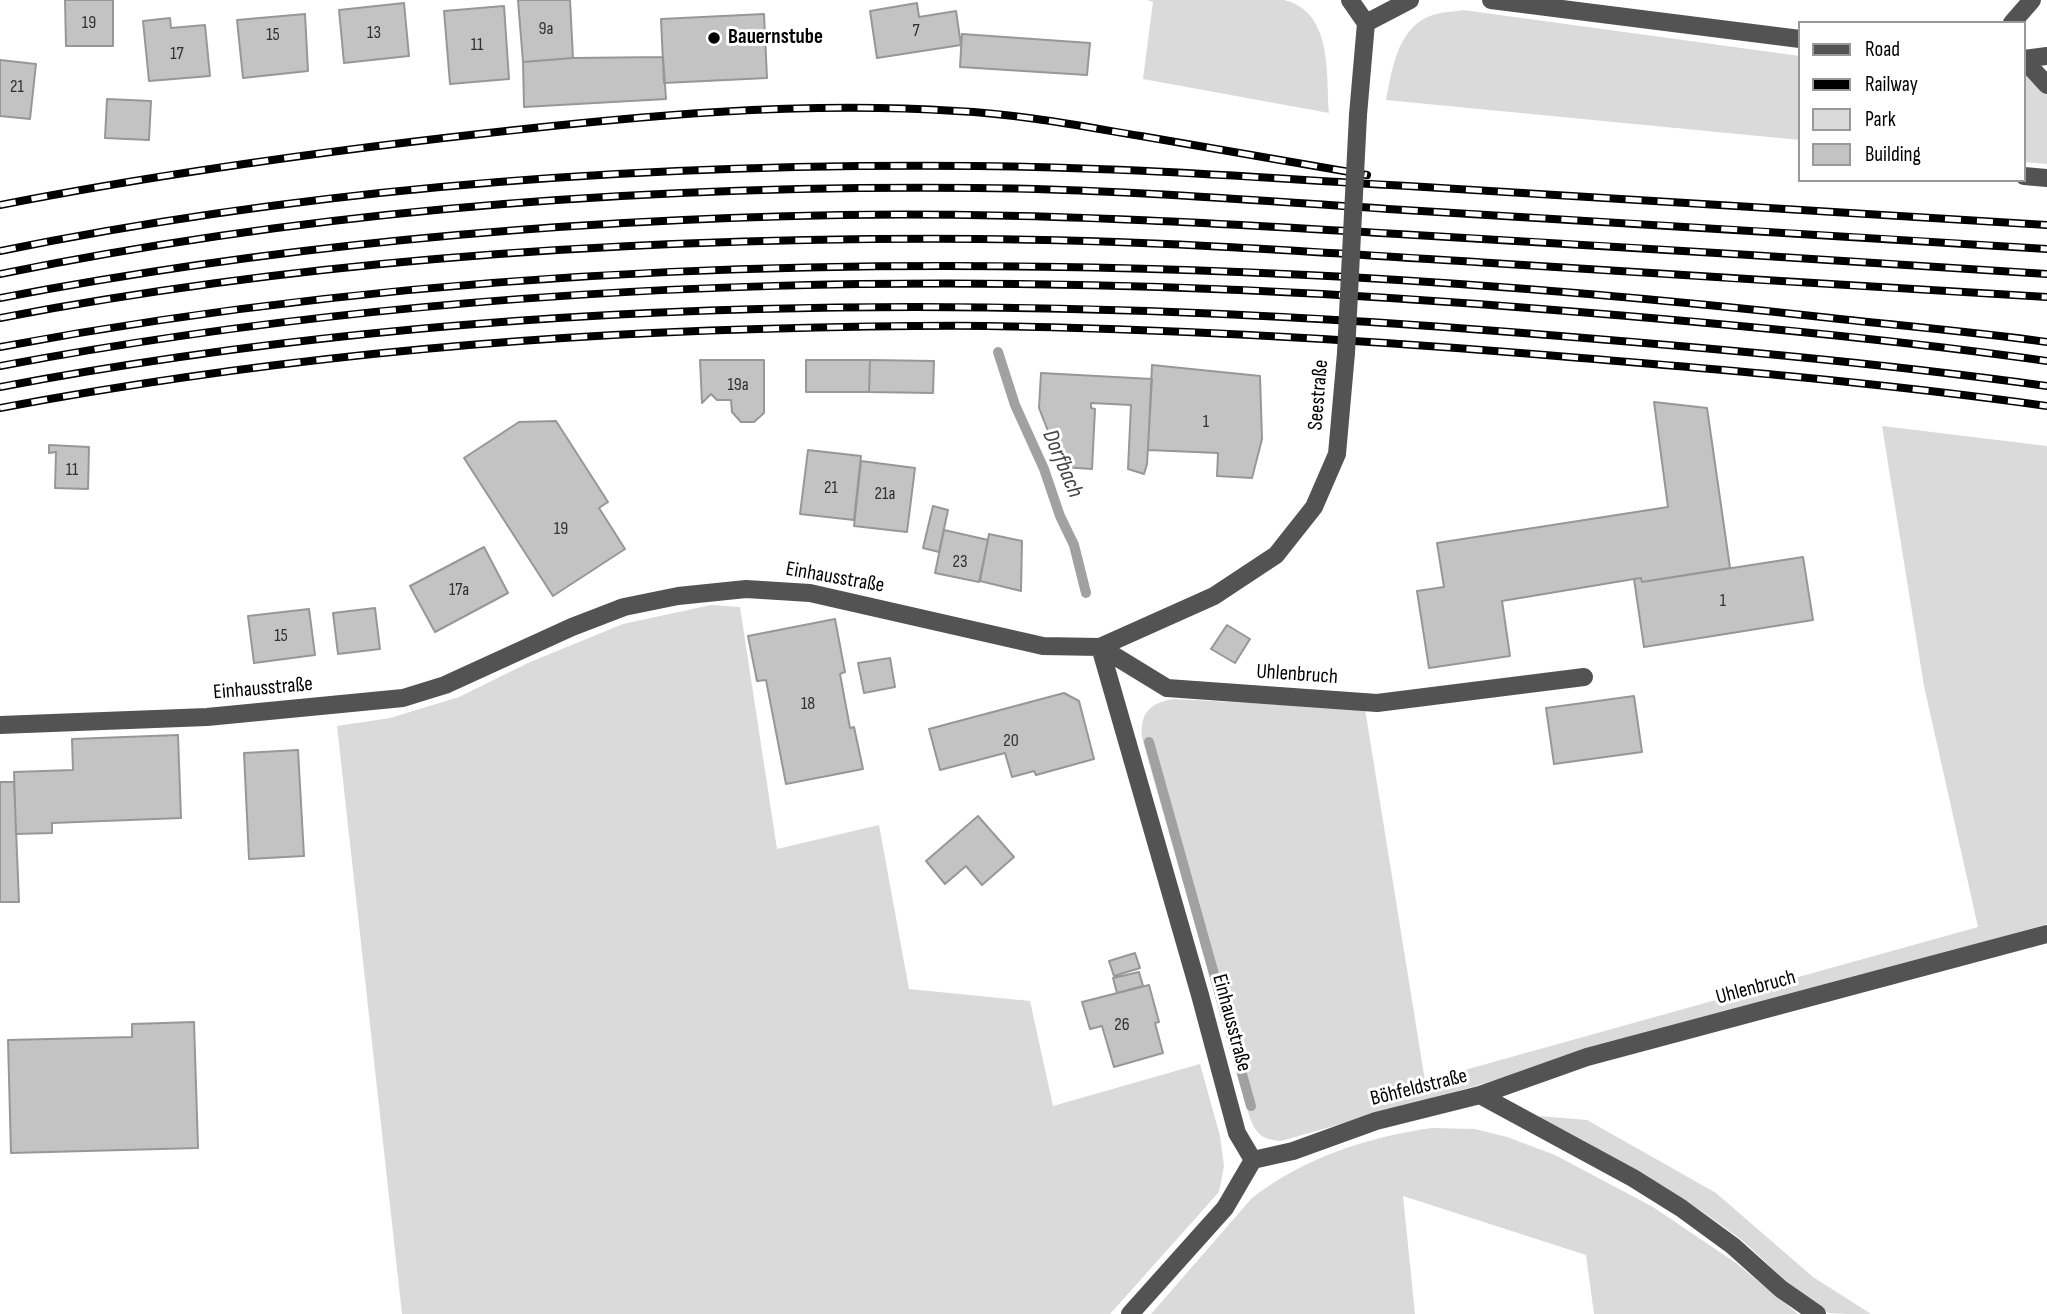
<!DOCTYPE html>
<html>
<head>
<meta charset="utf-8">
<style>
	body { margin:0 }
	#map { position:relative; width:2047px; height:1314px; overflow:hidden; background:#fff; font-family:"Sofia Sans Condensed",sans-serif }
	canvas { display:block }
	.legend { position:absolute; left:1798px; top:21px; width:228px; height:161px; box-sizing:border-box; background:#fff; border:2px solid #999; margin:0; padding:9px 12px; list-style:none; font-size:21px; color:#000 }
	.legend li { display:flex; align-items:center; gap:14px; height:35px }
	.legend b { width:35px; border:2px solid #999 }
</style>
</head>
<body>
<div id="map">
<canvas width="2047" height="1314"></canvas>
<ul class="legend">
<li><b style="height:9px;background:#535353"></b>Road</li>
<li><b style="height:9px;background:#000"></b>Railway</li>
<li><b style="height:19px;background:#dadada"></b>Park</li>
<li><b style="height:19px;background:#c3c3c3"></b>Building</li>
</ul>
</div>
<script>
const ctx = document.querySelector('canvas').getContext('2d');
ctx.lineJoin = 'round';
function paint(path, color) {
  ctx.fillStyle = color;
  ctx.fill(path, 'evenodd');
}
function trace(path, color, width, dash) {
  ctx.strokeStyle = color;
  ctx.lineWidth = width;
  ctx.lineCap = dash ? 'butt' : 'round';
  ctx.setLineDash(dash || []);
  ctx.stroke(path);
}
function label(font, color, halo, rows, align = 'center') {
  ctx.font = font + ' "Sofia Sans Condensed",sans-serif';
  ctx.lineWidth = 6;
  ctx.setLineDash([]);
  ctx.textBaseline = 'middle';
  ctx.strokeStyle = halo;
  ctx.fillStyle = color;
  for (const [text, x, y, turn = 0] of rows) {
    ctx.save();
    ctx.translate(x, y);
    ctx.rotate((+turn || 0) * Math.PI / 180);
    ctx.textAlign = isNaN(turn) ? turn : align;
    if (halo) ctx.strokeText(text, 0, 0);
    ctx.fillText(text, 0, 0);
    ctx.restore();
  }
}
paint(new Path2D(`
	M1147 0H1284C1333 12 1326 73 1329 113L1143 79 1153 2Z
	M1463 10 1800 56V140L1386 100C1392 70 1397 29 1430 16 1439 12 1453 12 1463 10Z
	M2024 71H2047V164L2024 162Z
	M1882 426 2047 446V924L1281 1141C1260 1140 1254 1131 1248 1112L1142 738C1140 713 1149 703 1174 699L1365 709 1425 1081 1978 927 1924 686Z
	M711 605 740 607 777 849 879 825 909 989 1030 1001 1053 1106 1200 1064 1220 1136 1224 1166 1219 1192 1110 1314H402L337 726 390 718 459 697 530 662 623 624Z
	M1539 1116 1587 1120 1716 1193 1813 1277 1871 1314C1859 1314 1840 1314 1829 1313 1799 1299 1766 1260 1739 1238 1678 1191 1610 1157 1543 1121Z
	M1432 1128 1475 1129 1507 1137 1555 1155 1653 1207 1736 1263 1798 1314H1594L1586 1255 1403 1196 1415 1314H1151L1252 1198C1303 1158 1368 1137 1432 1128Z`), '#dadada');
trace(new Path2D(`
	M998 352 1015 405 1044 469 1060 516 1074 545 1086 593
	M1149 742 1251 1106`), '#a1a1a1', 10);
const building = new Path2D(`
	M65 0H113V46H66Z
	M518 0H570L573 58 523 62Z
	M404 3 409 56 344 63 339 10Z
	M917 3 919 17 956 11 961 45 877 58 870 11Z
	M504 6 509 79 450 84 444 11Z
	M305 14 308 71 243 78 237 20Z
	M764 14 767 78 664 83 661 19Z
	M170 18 171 28 205 25 210 76 149 81 143 21Z
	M962 34 1090 43 1087 75 960 67Z
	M663 57 666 99 524 107 523 62 573 58Z
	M0 60 36 64 30 119 0 116Z
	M107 99 151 101 149 140 105 138Z
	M700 360H764V413L754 422H741L732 412 731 400H717L711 394 702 403Z
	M806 360H870L869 392H806Z
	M870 360 934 361 933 393 869 392Z
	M1152 365 1260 376 1262 439 1252 478 1217 476 1218 453 1148 450Z
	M1041 373 1152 379 1147 464 1144 474 1128 469 1131 405 1091 403V408L1095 409 1092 469 1062 467 1039 408Z
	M1654 402 1707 408 1730 568 1642 582 1641 578 1634 579 1502 601 1510 656 1429 668 1417 591 1444 587 1437 543 1668 507Z
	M556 421 608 502 599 508 625 549 553 596 464 458 519 422Z
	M49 445 89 447 88 489 55 488 56 452 49 453Z
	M808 450 861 456 854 520 800 514Z
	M861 461 915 468 907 532 854 526Z
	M933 506 948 510 939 552 923 548Z
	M944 530 988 540 979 582 935 573Z
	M989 534 1022 541 1021 591 980 581Z
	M484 547 508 593 435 632 410 586Z
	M1803 557 1813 620 1644 647 1634 579 1641 578 1642 582Z
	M375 608 380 649 338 654 333 613Z
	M309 609 315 655 254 663 248 616Z
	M835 619 845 672 840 674 850 728 854 727 863 769 786 784 766 680 757 681 748 636Z
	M1227 625 1250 639 1235 663 1211 649Z
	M890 658 895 687 864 693 858 663Z
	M1064 693 1079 701 1094 759 1036 775 1034 771 1012 777 1005 753 940 770 929 729Z
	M1634 696 1642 752 1554 764 1546 708Z
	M178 735 181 818 52 823V833L16 834 14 772 73 770 72 739Z
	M298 750 304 856 249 859 244 753Z
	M0 782H14L19 902H0Z
	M978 816 1014 857 982 885 966 866 945 884 926 861Z
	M1135 953 1140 968 1114 976 1109 961Z
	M1139 972 1143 986 1117 993 1113 978Z
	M1149 985 1159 1022 1155 1023 1163 1053 1114 1067 1102 1026 1090 1029 1082 1002Z
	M194 1022 198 1148 11 1153 8 1040 132 1037V1024Z`);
paint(building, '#c3c3c3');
trace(building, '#979797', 2);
trace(new Path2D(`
	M1350 0 1366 23 1358 115
	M1491 0 1800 39
	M1366 23 1410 0
	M2012 23 2032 0
	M2024 59 2047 56
	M2024 60 2047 85
	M2024 176 2047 178
	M1100 647 1200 995 1237 1133 1253 1160
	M1100 647 1167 688 1377 703 1584 677
	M0 725 207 717 403 698 445 685 572 627 624 607 678 596 746 589 810 593 1043 646 1100 647 1214 596 1276 555 1314 507 1337 454 1346 353
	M1480 1095 1633 1178 1681 1208 1733 1246 1781 1289 1817 1314
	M1130 1314 1225 1208 1253 1160 1293 1151 1376 1121 1480 1095 1587 1057 2047 934`), '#535353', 18);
const rail = new Path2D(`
	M0 205C159 174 319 152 479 134 637 116 797 101 956 111 1019 114 1080 126 1141 136 1216 149 1292 162 1367 175
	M0 251C320 186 649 163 975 166 1120 167 1264 178 1408 186 1621 199 1834 212 2047 225
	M0 274C320 209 649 185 975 188 1112 189 1251 200 1388 209 1607 222 1827 235 2047 249
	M0 298C277 245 560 220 841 215 1027 212 1213 223 1398 234 1614 246 1831 260 2047 274
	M0 318C321 257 650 237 976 239 1147 240 1319 252 1491 263 1676 275 1862 286 2047 297
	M0 347C445 264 897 253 1348 277 1510 286 1670 300 1831 318 1903 326 1975 332 2047 342
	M0 366C512 270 1037 267 1554 310 1718 323 1884 338 2047 361
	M0 387C502 292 1015 292 1523 333 1698 347 1873 362 2047 386
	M0 408C250 361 505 336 759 329 835 327 911 325 987 326 1169 329 1351 339 1533 354 1705 368 1877 382 2047 406`);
trace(rail, '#000', 8);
trace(rail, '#fff', 5, [16]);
trace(new Path2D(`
	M1346 353 1358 115`), '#535353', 18);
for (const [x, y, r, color] of [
	[714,38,7,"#000"]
]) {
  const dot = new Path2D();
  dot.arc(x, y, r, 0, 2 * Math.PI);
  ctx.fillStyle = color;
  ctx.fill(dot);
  trace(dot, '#fff', 2.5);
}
label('18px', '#313131', null, [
	["19",89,23],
	["9a",546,29],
	["7",916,31],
	["13",374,33],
	["15",273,35],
	["11",477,45],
	["17",177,54],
	["21",17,87],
	["19a",738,385],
	["1",1206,422],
	["11",72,470],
	["21",831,488],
	["21a",885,494],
	["19",561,529],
	["23",960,562],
	["17a",459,590],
	["1",1723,601],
	["15",281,636],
	["18",808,704],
	["20",1011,741],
	["26",1122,1025]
]);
label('bold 21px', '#000', '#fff', [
	["Bauernstube",728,38]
], 'left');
label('21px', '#000', '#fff', [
	["Seestraße",1319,395,-85],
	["Einhausstraße",835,578,10],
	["Uhlenbruch",1297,675,4],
	["Einhausstraße",263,689,-5],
	["Uhlenbruch",1756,988,-15],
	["Einhausstraße",1231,1023,75],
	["Böhfeldstraße",1419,1088,-14]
]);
label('italic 23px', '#424242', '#fff', [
	["Dorfbach",1062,464,67]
]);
</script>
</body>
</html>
